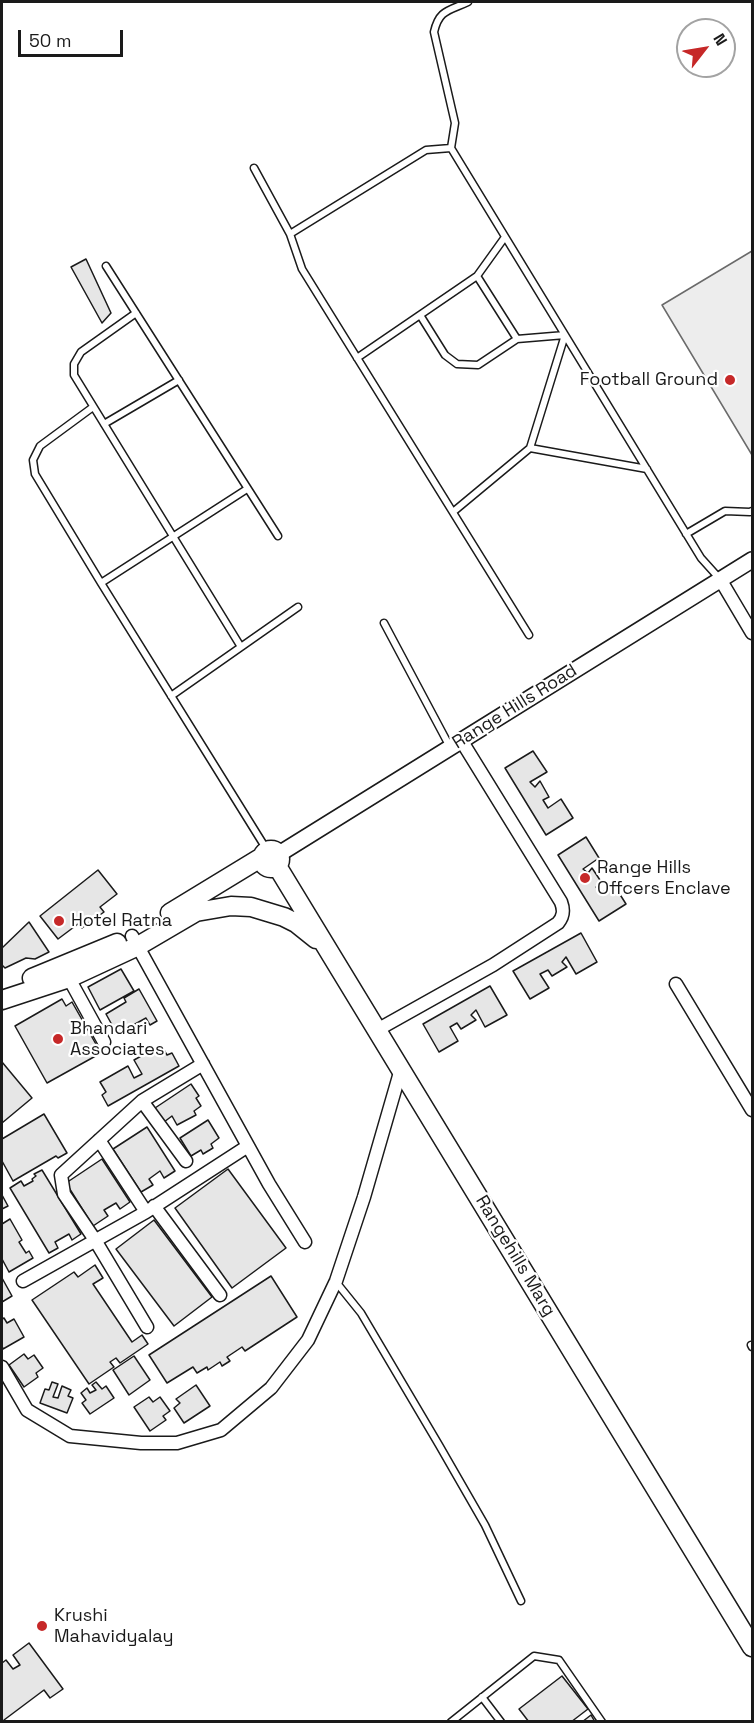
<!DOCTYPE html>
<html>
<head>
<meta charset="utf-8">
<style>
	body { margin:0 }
	#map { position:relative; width:754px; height:1723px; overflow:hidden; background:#fff; font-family:"Space Grotesk",sans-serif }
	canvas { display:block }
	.frame { position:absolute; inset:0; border:3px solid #1a1a1a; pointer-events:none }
	.north { position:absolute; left:676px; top:18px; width:60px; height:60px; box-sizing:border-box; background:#fff; border:2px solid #a3a3a3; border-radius:50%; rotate:59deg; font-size:16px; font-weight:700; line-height:24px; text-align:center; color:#1a1a1a }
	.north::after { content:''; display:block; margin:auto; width:21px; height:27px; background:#c62828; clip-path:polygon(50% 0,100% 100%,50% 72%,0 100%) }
	.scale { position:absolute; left:18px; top:30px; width:105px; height:27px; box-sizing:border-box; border:3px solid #1a1a1a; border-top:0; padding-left:8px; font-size:18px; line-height:21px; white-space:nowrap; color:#1a1a1a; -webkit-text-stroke:4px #fff; paint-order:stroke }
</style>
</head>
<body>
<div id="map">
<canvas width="754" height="1723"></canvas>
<div class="frame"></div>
<div class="north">N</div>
<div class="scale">50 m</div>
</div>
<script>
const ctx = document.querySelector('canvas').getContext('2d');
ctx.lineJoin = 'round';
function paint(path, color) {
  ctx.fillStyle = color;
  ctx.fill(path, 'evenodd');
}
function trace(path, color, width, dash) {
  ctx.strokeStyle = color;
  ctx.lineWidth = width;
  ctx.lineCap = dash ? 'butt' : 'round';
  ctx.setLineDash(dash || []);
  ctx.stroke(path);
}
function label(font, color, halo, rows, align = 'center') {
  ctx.font = font + ' "Space Grotesk",sans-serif';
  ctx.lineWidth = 4.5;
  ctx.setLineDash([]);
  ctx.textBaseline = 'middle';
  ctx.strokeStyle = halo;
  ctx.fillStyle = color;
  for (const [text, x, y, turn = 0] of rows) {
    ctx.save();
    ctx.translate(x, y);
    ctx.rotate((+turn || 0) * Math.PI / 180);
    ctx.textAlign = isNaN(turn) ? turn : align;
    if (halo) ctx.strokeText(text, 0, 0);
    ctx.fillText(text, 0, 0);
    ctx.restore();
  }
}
const built = new Path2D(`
	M752 251V455L662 305Z`);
paint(built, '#ededed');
trace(built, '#6a6a6a', 1.5);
const building = new Path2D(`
	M86 259 111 313 102 323 71 267Z
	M533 751 547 772 530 782 535 787 540 781 549 797 543 800 548 808 561 799 573 818 546 835 505 768Z
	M586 837 599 858 583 869 588 873 592 868 602 883 596 887 600 894 614 885 626 904 599 921 558 855Z
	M98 870 117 894 100 907 104 912 82 928 78 924 58 939 40 916Z
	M29 922 49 952 35 959 26 958 5 968 2 965V948Z
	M581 933 597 962 576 974 566 957 562 962 567 967 552 976 548 970 540 974 549 988 530 999 513 971Z
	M121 969 134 991 100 1010 88 987Z
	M490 986 507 1015 485 1027 476 1010 471 1015 476 1020 461 1029 457 1023 450 1027 458 1041 439 1052 423 1024Z
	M139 989 157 1021 150 1025 146 1018 117 1034 106 1014 126 1002 124 998Z
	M62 999 66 1006 72 1002 101 1053 47 1083 15 1026Z
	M161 1045 167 1055 172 1053 179 1066 108 1106 102 1095 106 1092 100 1082 128 1066 134 1078 142 1074 134 1060Z
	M2 1062 32 1098 2 1123Z
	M191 1084 199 1096 196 1098 201 1106 194 1111 196 1115 177 1125 172 1116 164 1122 155 1108Z
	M44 1114 67 1153 58 1158 56 1156 13 1181 2 1161V1139Z
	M208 1120 219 1138 211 1144 213 1148 203 1154 201 1150 191 1156 180 1138Z
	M147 1127 175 1171 164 1178 160 1171 149 1179 153 1185 141 1192 113 1149Z
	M102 1159 130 1202 120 1209 116 1203 104 1210 108 1216 93 1226 66 1183Z
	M228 1169 286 1248 232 1288 175 1208Z
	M42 1170 81 1234 72 1240 69 1234 55 1242 58 1248 49 1253 10 1188 21 1181 24 1186 33 1181 32 1179 36 1176 34 1174Z
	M2 1195 8 1206 2 1209Z
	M10 1219 22 1240 19 1242 26 1253 29 1251 33 1258 9 1272 2 1259V1224Z
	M154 1220 212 1297 174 1326 116 1249Z
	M95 1265 103 1278 93 1284 132 1342 142 1335 148 1344 120 1363 116 1358 110 1362 114 1367 89 1384 32 1300 74 1272 78 1277Z
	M271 1276 297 1317 245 1351 242 1347 227 1357 230 1361 222 1366 220 1362 208 1370 207 1367 197 1373 193 1367 167 1383 149 1355Z
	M2 1278 12 1296 2 1302Z
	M4 1318 7 1323 14 1319 24 1337 3 1349 2 1346V1319Z
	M24 1354 28 1359 34 1355 43 1368 36 1373 38 1377 24 1387 9 1365Z
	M134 1356 150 1380 129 1395 113 1370Z
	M52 1382 58 1384 53 1397 58 1398 62 1386 71 1390 68 1396 73 1398 67 1413 40 1403 45 1389 49 1390Z
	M96 1382 102 1389 106 1386 114 1398 90 1414 82 1403 86 1400 81 1393 87 1388 90 1393 96 1390 92 1385Z
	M196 1385 210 1406 184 1423 174 1408 180 1403 176 1399Z
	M149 1397 153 1402 160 1397 170 1411 163 1416 166 1420 150 1431 134 1407Z
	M29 1643 63 1689 50 1698 44 1690 4 1720 5 1722H2V1663L6 1660 13 1669 20 1665 13 1655Z
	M562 1676 588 1709 571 1722H529L519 1709Z
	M591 1715 595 1722H582Z`);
paint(building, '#e6e6e6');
trace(building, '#1a1a1a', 1.5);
const service = new Path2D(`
	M468 2C448 11 439 10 434 32L455 123 451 148 701 558 719 578
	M254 168 290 234 302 269 529 635
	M290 234 426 150 451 148
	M106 266 278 536
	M136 313 81 352 74 364V375L241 647
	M420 315 445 355 457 364 478 365 517 339
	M357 358 477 276 505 237
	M93 407 40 446 33 460 35 474 101 583 267 850
	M104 424 179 380
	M530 448 647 469
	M453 512 530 448 565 335 517 339 477 276
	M686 534 725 511 750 512 752 511
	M101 583 247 489
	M384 623 450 747
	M171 696 298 607
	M336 1282 361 1313 439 1445 485 1525 521 1601
	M751 1345 752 1347
	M482 1697 501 1722
	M451 1722 534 1656 559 1660 602 1722`);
const minor = new Path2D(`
	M720 579 752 633
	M132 936 269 1184 305 1242
	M66 973 104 1042
	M676 984 752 1110
	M377 1030 493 965 558 923C564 916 564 910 561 902L461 740
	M142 1101 186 1161
	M99 1140 146 1212
	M154 1206 220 1295
	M23 1281 146 1212 248 1146
	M147 1327 95 1240 64 1194 61 1175 142 1101 203 1064
	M2 1367 27 1410 70 1436 141 1443H177L221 1430 271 1388 308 1340 336 1281 364 1197 401 1069`);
const tertiary = new Path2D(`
	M279 854 752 560`);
const secondary = new Path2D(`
	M262 859a9 9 0 1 1 18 0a9 9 0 1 1-18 0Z
	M277 866 752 1647
	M170 913 262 857
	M32 978 117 943
	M2 1000 69 978 138 946 196 912 231 906 251 907 284 917 296 923 316 939`);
trace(service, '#1a1a1a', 9);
trace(minor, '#1a1a1a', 15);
trace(tertiary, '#1a1a1a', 18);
trace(secondary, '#1a1a1a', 21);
trace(service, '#fff', 6);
trace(minor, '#fff', 12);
trace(tertiary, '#fff', 15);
trace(secondary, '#fff', 18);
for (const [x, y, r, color] of [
	[730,380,6,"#c62828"],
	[585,878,6,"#c62828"],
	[59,921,6,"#c62828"],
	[58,1039,6,"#c62828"],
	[42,1626,6,"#c62828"]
]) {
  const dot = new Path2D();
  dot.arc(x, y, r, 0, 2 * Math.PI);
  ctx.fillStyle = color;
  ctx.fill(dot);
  trace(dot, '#fff', 2);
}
label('18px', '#1a1a1a', '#fff', [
	["Football Ground",718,380,"right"],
	["Range Hills",597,868],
	["Offcers Enclave",597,889],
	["Hotel Ratna",71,921],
	["Bhandari",70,1029],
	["Associates",70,1050],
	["Krushi",54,1616],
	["Mahavidyalay",54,1637]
], 'left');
label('18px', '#1a1a1a', '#fff', [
	["Range Hills Road",515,707,-32],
	["Rangehills Marg",515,1256,59]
]);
</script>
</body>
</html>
